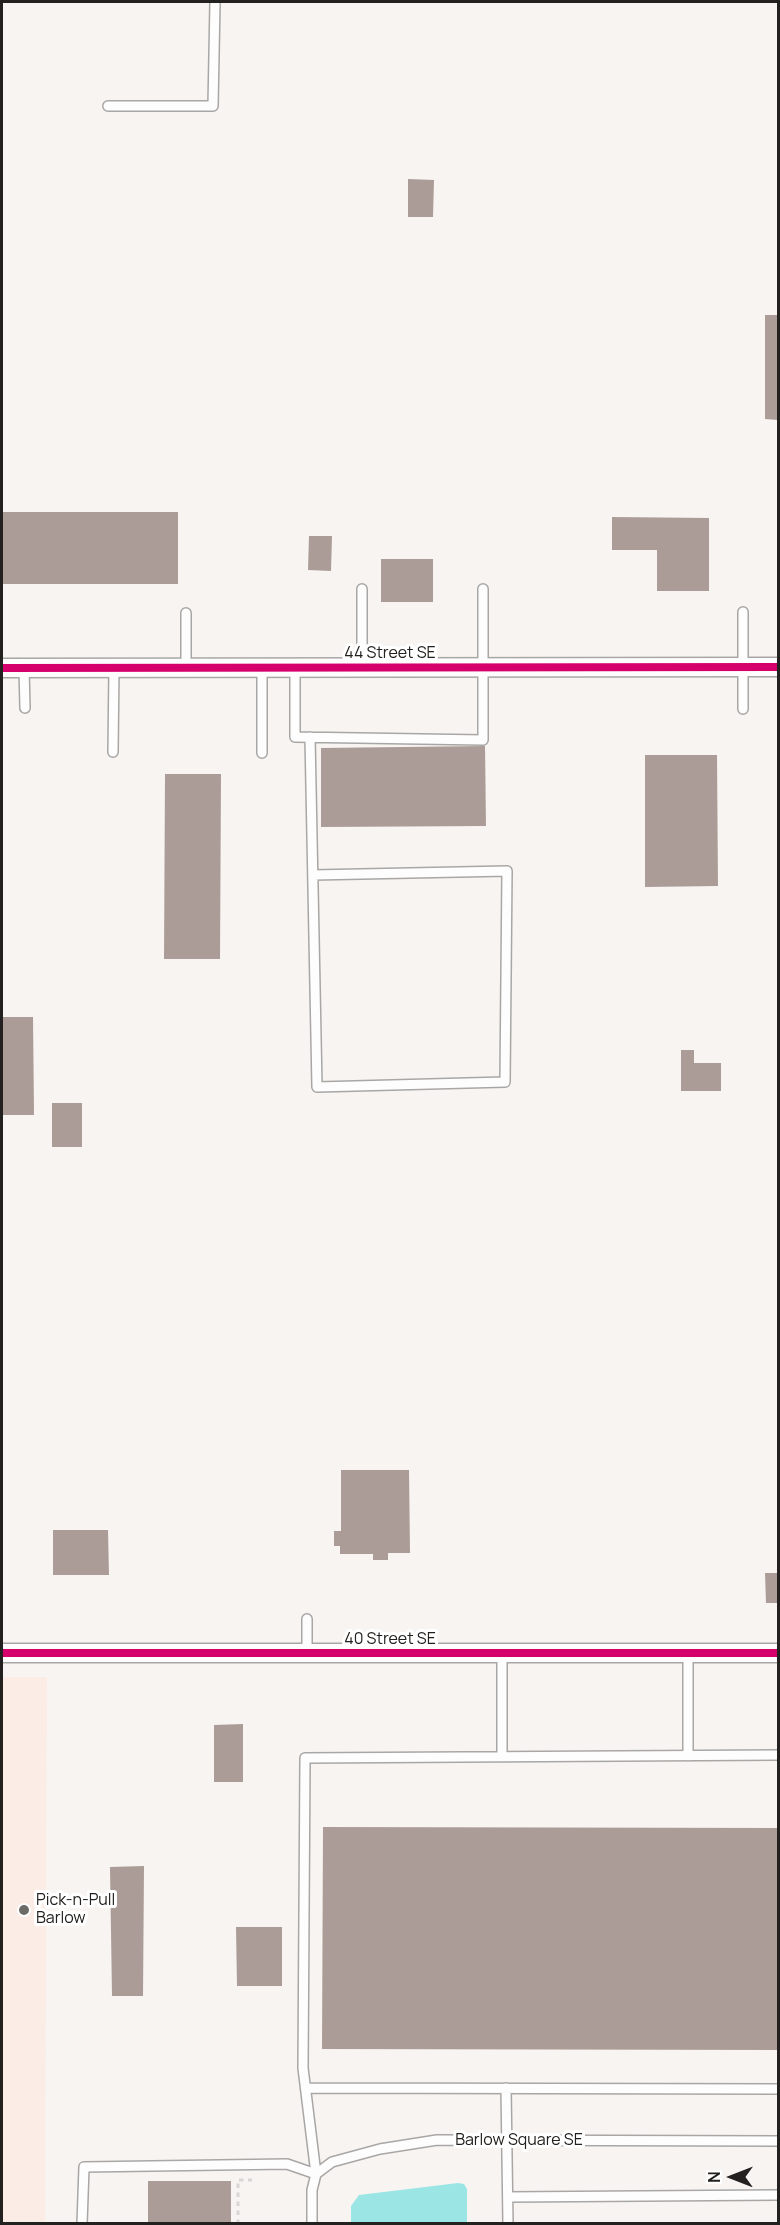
<!DOCTYPE html>
<html>
<head>
<meta charset="utf-8">
<style>
	body { margin:0 }
	#map { position:relative; width:780px; height:2225px; overflow:hidden; background:#f7f4f1; font-family:Manrope,sans-serif }
	canvas { display:block }
	.frame { position:absolute; inset:0; border:3px solid #23211f; pointer-events:none }
	.north { position:absolute; left:702px; top:2147px; width:60px; height:60px; -webkit-text-stroke:4px #fff; paint-order:stroke; rotate:270deg; font-size:16px; font-weight:700; line-height:24px; text-align:center; color:#23211f }
	.north::after { content:''; display:block; margin:auto; width:21px; height:27px; background:#23211f; clip-path:polygon(50% 0,100% 100%,50% 72%,0 100%) }
</style>
</head>
<body>
<div id="map">
<canvas width="780" height="2225"></canvas>
<div class="frame"></div>
<div class="north">N</div>
</div>
<script>
const ctx = document.querySelector('canvas').getContext('2d');
ctx.lineJoin = 'round';
function paint(path, color) {
  ctx.fillStyle = color;
  ctx.fill(path, 'evenodd');
}
function trace(path, color, width, dash) {
  ctx.strokeStyle = color;
  ctx.lineWidth = width;
  ctx.lineCap = dash ? 'butt' : 'round';
  ctx.setLineDash(dash || []);
  ctx.stroke(path);
}
function label(font, color, halo, rows, align = 'center') {
  ctx.font = font + ' Manrope,sans-serif';
  ctx.lineWidth = 6;
  ctx.setLineDash([]);
  ctx.textBaseline = 'middle';
  ctx.strokeStyle = halo;
  ctx.fillStyle = color;
  for (const [text, x, y, turn = 0] of rows) {
    ctx.save();
    ctx.translate(x, y);
    ctx.rotate((+turn || 0) * Math.PI / 180);
    ctx.textAlign = isNaN(turn) ? turn : align;
    if (halo) ctx.strokeText(text, 0, 0);
    ctx.fillText(text, 0, 0);
    ctx.restore();
  }
}
paint(new Path2D(`
	M2 1677H47L45 2223H2Z`), '#fbece6');
paint(new Path2D(`
	M458 2183 464 2184 467 2189V2223H351V2206L359 2195Z`), '#9be6e5');
paint(new Path2D(`
	M408 179 434 180 433 217H408Z
	M765 315H778V420L765 419Z
	M2 512H178V584H2Z
	M612 517 709 518V591H657V550H612Z
	M309 536H332L331 571 308 570Z
	M381 559H433V602H381Z
	M485 746 486 826 321 827V748Z
	M645 755H717L718 886 645 887Z
	M165 774H221L220 959H164Z
	M2 1017H33L34 1115H2Z
	M681 1050H694V1063H721V1091H681Z
	M52 1103H82V1147H52Z
	M341 1470H409L410 1553H388V1560H373V1554H340V1546H334V1531H341Z
	M53 1530H108L109 1575H53Z
	M765 1573H778V1603H766Z
	M243 1724V1782H214V1725Z
	M323 1827 778 1828V2050L322 2049Z
	M144 1866 143 1996H112L110 1867Z
	M236 1927H282V1986H237Z
	M148 2181H231V2223H148Z`), '#ab9c97');
const service = new Path2D(`
	M108 106H213L215 2
	M186 613V667
	M262 667V753
	M295 667V737L483 740V589
	M362 667V589
	M24 668 25 708
	M743 709V612
	M310 737 317 1087 505 1082 507 871 313 875
	M113 752 114 667
	M307 1619V1653
	M502 1653V1756
	M688 1653V1756
	M306 2088 778 2089
	M506 2088 508 2224
	M508 2197 778 2195
	M82 2224 84 2167 287 2164 316 2174 303 2068 305 1758 778 1755
	M312 2224V2190L316 2174 332 2162 380 2149 437 2140 778 2141`);
const minor = new Path2D(`
	M2 668 778 667
	M2 1653H778`);
trace(service, '#a9a7a5', 12);
trace(minor, '#a9a7a5', 21);
trace(new Path2D(`
	M238 2224V2180H252`), '#d8d6d6', 3, [4.5, 4.5]);
trace(service, '#fefdfd', 9);
trace(minor, '#fefdfd', 18);
trace(new Path2D(`
	M2 668 778 667
	M2 1653H778`), '#d6006c', 8);
for (const [x, y, r, color] of [
	[24,1910,6,"#6d6b68"]
]) {
  const dot = new Path2D();
  dot.arc(x, y, r, 0, 2 * Math.PI);
  ctx.fillStyle = color;
  ctx.fill(dot);
  trace(dot, '#fff', 2);
}
label('16px', '#23211f', '#fff', [
	["44 Street SE",390,654],
	["40 Street SE",390,1640],
	["Barlow Square SE",519,2141]
]);
label('16px', '#23211f', '#fff', [
	["Pick-n-Pull",36,1901],
	["Barlow",36,1919]
], 'left');
</script>
</body>
</html>
